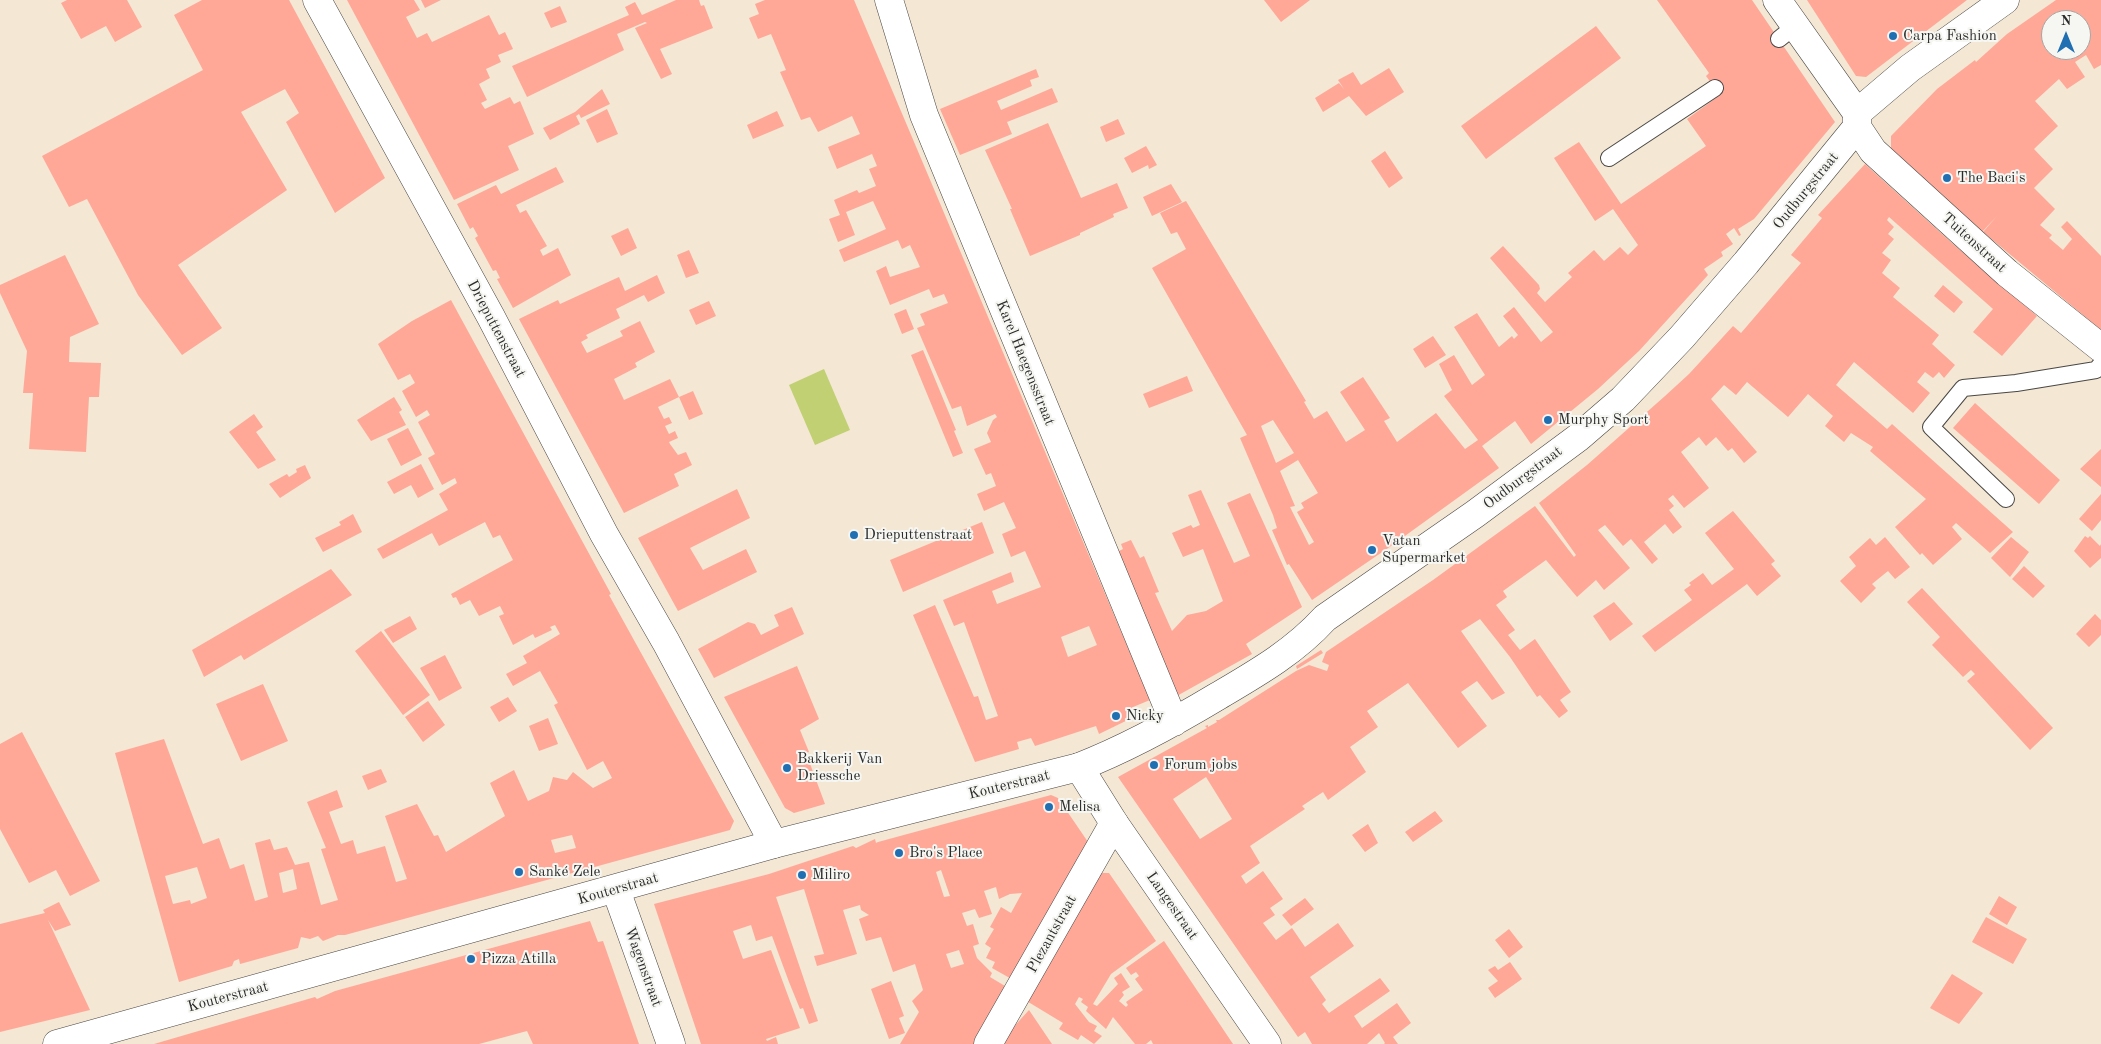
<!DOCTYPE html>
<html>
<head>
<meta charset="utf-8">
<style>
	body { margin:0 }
	#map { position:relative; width:2101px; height:1044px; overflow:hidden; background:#f4e7d4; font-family:"Old Standard TT",serif }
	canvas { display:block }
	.north { position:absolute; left:2041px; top:10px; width:50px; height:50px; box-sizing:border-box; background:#f6f6f2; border:1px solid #a5a5a2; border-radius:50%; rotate:0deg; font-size:14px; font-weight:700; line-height:20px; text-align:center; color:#2b2b2b }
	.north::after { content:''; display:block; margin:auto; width:18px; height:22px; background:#1f6fb2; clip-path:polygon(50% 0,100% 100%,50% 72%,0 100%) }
</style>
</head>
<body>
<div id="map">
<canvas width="2101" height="1044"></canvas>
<div class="north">N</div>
</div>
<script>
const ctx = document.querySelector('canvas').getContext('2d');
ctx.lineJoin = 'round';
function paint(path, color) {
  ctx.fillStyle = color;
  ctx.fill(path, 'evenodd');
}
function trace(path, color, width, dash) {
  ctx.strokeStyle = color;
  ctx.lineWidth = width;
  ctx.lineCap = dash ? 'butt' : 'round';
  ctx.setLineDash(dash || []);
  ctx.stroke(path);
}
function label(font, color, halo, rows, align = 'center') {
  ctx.font = font + ' "Old Standard TT",serif';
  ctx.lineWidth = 4;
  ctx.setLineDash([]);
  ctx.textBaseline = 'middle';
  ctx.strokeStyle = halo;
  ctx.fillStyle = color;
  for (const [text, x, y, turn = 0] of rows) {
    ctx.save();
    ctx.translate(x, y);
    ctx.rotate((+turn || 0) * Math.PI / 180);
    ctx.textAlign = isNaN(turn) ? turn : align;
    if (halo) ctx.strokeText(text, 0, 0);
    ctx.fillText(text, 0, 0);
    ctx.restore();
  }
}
paint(new Path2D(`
	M824 369 850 430 815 445 789 385Z`), '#c0d073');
paint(new Path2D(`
	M67 0H127L142 27 115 42 106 26 81 39 61 3Z
	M202 0H289L385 178 335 213 286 122 299 113 285 89 241 112 287 190 178 265 222 328 182 355 138 295 87 199 69 207 42 156 203 70 174 15Z
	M347 0H414L420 10 406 17 417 38 427 33 432 42 489 15 499 35 505 32 513 49 498 55 501 62 486 69 490 78 479 84 487 100 481 103 485 109 510 97 514 104 520 101 534 134 508 146 519 170 454 200Z
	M421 0H441L425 8Z
	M676 0H699L701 6 704 5 713 28 660 49 672 74 661 79 635 28 647 23 645 22 617 34 624 50 527 97 512 66 629 15 625 7 635 2 642 15Z
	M765 0H854L1150 700 1133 707 1136 716 1099 734 1096 726 1035 746 1031 738 1017 742 1019 749 975 762 913 615 935 605 974 697 978 696 986 720 998 716 964 622 954 626 943 600 1011 572 1014 582 992 591 997 604 1041 587 1025 551 1011 557 1002 534 1016 528 1004 502 984 511 977 494 996 486 991 473 986 475 974 449 991 442 987 433 993 420 997 417 995 414 967 426 961 406 952 409 917 328 925 325 920 314 948 303 944 294 933 298 929 289 890 305 876 271 886 266 890 277 920 267 910 245 902 249 898 240 844 262 839 250 886 229 873 201 846 212 855 235 838 242 829 219 840 215 834 200 857 190 859 193 876 186 869 169 877 166 872 154 837 169 828 147 860 134 852 116 818 132 810 117 801 120 780 72 786 70 771 34 758 39 749 18 759 14 755 4ZM1089 626 1097 645 1068 657 1061 637Z
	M1264 0H1310L1281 22Z
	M1657 0H1752L1835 122 1754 219 1738 229 1741 235 1739 236 1734 228 1726 234 1733 244 1721 252 1723 256 1704 269 1708 275 1639 351 1598 389 1531 444 1515 421 1482 446 1499 468 1391 546 1312 600 1289 564 1287 565 1272 530 1277 528 1273 515 1240 438 1247 435 1152 268 1186 249 1177 232 1171 234 1160 213 1186 201 1306 401 1304 402 1314 419 1327 411 1346 442 1365 430 1340 392 1363 377 1390 418 1384 421 1397 442 1436 413 1465 449 1478 440 1444 396 1452 390 1439 364 1454 355 1472 385 1485 375 1454 327 1477 313 1499 347 1512 336 1514 339 1518 335 1503 316 1514 307 1541 342 1553 332 1490 258 1503 246 1539 285 1540 289 1537 293 1545 302 1572 277 1568 273 1594 250 1604 261 1620 247 1628 255 1638 245 1613 209 1595 221 1554 158 1579 142 1621 204 1706 146 1687 119 1720 95 1706 76 1709 73ZM1273 420 1294 453 1276 463 1261 426ZM1298 460 1318 493 1301 503 1304 508 1297 512 1314 542 1309 545 1290 507 1295 506 1280 471Z
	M1807 0H1967L1866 77 1856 76Z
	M2056 0H2101V65L2094 69 2086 55 2075 62 2085 77 2067 89 2059 79 2035 101 2058 126 2034 149 2053 169 2034 188 2055 209 2040 225 2052 235 2049 238 2063 250 2072 239 2061 227 2067 221 2101 256V330L1983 232 1997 216 1982 232 1891 148V136L1937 89 1975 60 1976 62 2007 34ZM2051 20H2081V50H2051Z
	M560 6 567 22 551 28 544 13Z
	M1596 26 1621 58 1486 159 1461 126Z
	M1389 68 1404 92 1366 116 1349 96 1323 112 1315 98 1339 83 1344 89 1338 80 1353 72 1361 85Z
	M1036 69 1039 77 1030 80 1032 86 997 101 1001 110 1052 88 1058 102 1007 122 1012 134 960 155 940 109Z
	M602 89 610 104 581 118 579 114 576 116 580 124 550 140 543 128 575 112Z
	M607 109 618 134 597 143 586 120Z
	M777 111 784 126 753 139 747 125Z
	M1118 119 1125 134 1106 142 1100 127Z
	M1048 123 1081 198 1117 183 1128 208 1113 214 1114 217 1080 233V235L1030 256 1010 209H1012L985 150Z
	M1146 146 1157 165 1149 169 1148 165 1132 173 1124 158Z
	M1385 151 1403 178 1389 188 1371 161Z
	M1865 164 1952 243 2037 316 2002 356 1973 332 1993 309 1889 217 1887 220 1894 227 1888 234 1894 239 1882 253 1891 260 1882 273 1900 288 1893 297 1939 335 1932 344 1955 365 1944 378 1939 372 1933 378 1925 372 1917 382 1930 393 1913 413 1854 362 1836 385 1887 429 1892 424 2013 532 1990 553 1956 523 1952 527 1962 539 1933 565 1922 553 1920 555 1895 527 1926 499 1870 451 1873 447 1851 433 1844 442 1825 426 1833 416 1808 394 1788 417 1747 382 1736 395 1724 385 1711 399 1757 452 1744 463 1732 448 1728 451 1716 437 1706 446 1699 437 1681 452 1709 488 1684 508 1673 495 1668 499 1674 506 1669 510 1682 527 1673 534 1665 524 1644 542 1658 559 1652 564 1631 539 1623 546 1605 525 1598 530 1630 568 1604 590 1596 580 1577 597 1546 560 1503 591 1507 597 1496 605 1515 630 1508 635 1520 650 1535 639 1571 692 1560 700 1568 711 1559 718 1540 695 1537 697 1510 657 1480 619 1461 631 1505 693 1492 700 1477 681 1461 692 1487 726 1458 748 1408 683 1367 711 1378 727 1350 747 1366 772 1328 800 1323 792 1302 806 1305 809 1250 846 1260 863 1241 876 1246 884 1263 871 1283 899 1270 908 1275 915 1263 923 1276 940 1292 928 1305 947 1338 923 1354 946 1310 977 1326 1000 1322 1004 1329 1013 1380 978 1390 991 1354 1016 1362 1028 1397 1003 1411 1023 1393 1037 1398 1044H1384L1385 1043 1379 1033 1367 1044H1312L1305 1032 1298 1037 1118 777 1207 728 1205 726 1208 725V727L1217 722 1216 720H1219L1296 671 1309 665 1327 671 1329 665 1322 662 1326 652 1433 580 1535 506 1574 557 1576 555 1539 503 1587 465 1665 396 1689 374 1733 326 1741 333 1801 263 1791 255 1822 218 1818 215ZM1206 777 1232 819 1200 839 1173 799Z
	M556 167 564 182 516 205 520 213 526 210 547 246 540 250 543 256 558 248 571 275 513 308 497 279 500 278 496 270 493 271 475 238 478 236 473 227 470 229 457 204 496 185 501 194Z
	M1171 184 1182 202 1152 216 1143 197Z
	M628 228 637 248 621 256 611 236Z
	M689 250 699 273 686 278 677 255Z
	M65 255 99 324 70 337 69 362 101 363 99 397H89L86 452 29 449 33 393H23L27 351 0 293V285Z
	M657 275 665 293 648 302 644 295 616 309 620 318 586 335 588 338 581 342 587 353 623 336 620 331 640 321 655 352 635 363 637 367 614 379 624 400 670 379 679 397 658 407 664 419 669 417 672 423 665 426 669 434 675 431 678 438 669 442 670 444 678 455 686 452 692 465 674 474 679 486 624 513 519 319 558 300 560 304 619 277 625 291Z
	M1943 285 1963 302 1954 313 1934 296Z
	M451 300 611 594 609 595 734 821 730 830 345 935H338L323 941 318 936 310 939 301 937 298 948 240 964 239 959 234 961 232 966 179 982 115 753 164 739 203 844 219 838 230 869 244 864 255 901 268 897 255 843 270 839 274 850 287 847 295 865 309 862 321 905 338 900 321 849 326 848 307 802 337 790 343 807 329 812 341 844 353 840 357 854 385 846 396 882 407 879 385 816 417 804 434 836 438 835 446 852 505 816 490 783 514 770 528 801 549 791 553 777 567 780 573 772 593 788 612 778 603 761 587 770 554 705 558 703 540 671 513 686 506 674 527 663 523 656 560 634 555 625 550 627 552 630 535 638 533 634 513 645 499 616 504 614 500 606 479 616 470 600 460 605 456 597 453 598 451 594 513 560 500 535 493 538 485 522 439 546 432 533 383 559 377 549 448 510 439 494 457 483 455 478 442 485 428 458 435 454 418 422 430 415 427 410 416 417 402 391 415 383 410 374 398 380 378 344 412 321ZM572 835 576 848 555 853 551 840ZM197 867 207 898 191 904 190 900 173 904 165 876ZM293 869 297 889 283 893 279 873Z
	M709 301 716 316 696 325 689 310Z
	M906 309 914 329 902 334 894 314Z
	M1433 336 1446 355 1425 368 1413 349Z
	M923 350 956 430 954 431 963 453 953 457 911 355Z
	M1187 376 1193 391 1149 408 1143 394Z
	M693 391 703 414 689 420 679 397Z
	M394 397 402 410 399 412 406 425 371 441 357 420Z
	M1975 403 2060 480 2039 504 1953 428Z
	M254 414 263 427 256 432 276 460 258 469 229 432Z
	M408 428 422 455 401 466 387 439Z
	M2101 449V487L2080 469Z
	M421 464 434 489 418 498 411 485 394 494 387 482Z
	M305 465 311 478 280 498 269 484 287 474 289 477 297 472 296 469Z
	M737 489 750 518 690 548 703 570 746 549 757 572 678 611 638 538Z
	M1201 490 1234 563 1250 556 1227 503 1250 493 1302 607 1246 644 1252 654 1175 697 1115 553 1123 549 1121 544 1131 540 1140 558 1144 556 1159 592 1155 593 1172 631 1187 615 1206 611 1223 601 1203 549 1183 557 1172 533 1191 525 1193 528 1200 525 1188 495Z
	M2101 494V520L2092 531 2079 519Z
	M1733 511 1775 561 1771 564 1781 576 1757 596 1747 584 1655 652 1642 636 1692 600 1684 590 1691 585 1689 583 1703 573 1712 585 1734 569 1705 533Z
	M353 514 362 532 323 552 315 538 341 525 339 522Z
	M982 522 994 553 903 592 890 560Z
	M2085 536 2088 538 2090 536 2100 546 2101 544V558L2090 568 2074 551Z
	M1885 537 1910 567 1895 579 1888 571 1872 584 1876 588 1861 603 1840 581 1856 566 1849 557 1870 538 1876 545Z
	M2011 537 2029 552 2010 577 1991 558Z
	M2024 566 2045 586 2033 598 2012 579Z
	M331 569 352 595 244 660 241 655 204 677 192 650Z
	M1922 588 2053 728 2030 750 1967 681 1975 674 1971 670 1963 677 1932 645 1940 637 1907 602Z
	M1614 602 1633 624 1610 641 1593 616Z
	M792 607 804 634 714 678 698 649 748 622 755 624 761 635 779 626 774 615Z
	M2095 614 2101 620V635L2089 647 2076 634Z
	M410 616 417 629 393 643 384 630Z
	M381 631 430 695 403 715 355 651Z
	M1321 650 1323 653 1297 669 1296 666Z
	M445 655 462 688 439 701 420 668Z
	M797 666 819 719 800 730 809 752 806 753 825 804 794 813 785 808 724 697Z
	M263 684 288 741 241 761 216 704Z
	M508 697 517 711 499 722 490 707Z
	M428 701 445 725 423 742 405 717Z
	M548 718 558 744 539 751 529 726Z
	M22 732 100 881 70 896 56 870 29 883 0 829V744Z
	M381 769 387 782 368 790 362 776Z
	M1051 795 1058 798 1088 842 1015 981 992 968 995 962 986 958 991 948 985 944 994 929 990 927 1001 907 1011 913 1022 893 1010 894 999 899 996 887 984 891 992 914 979 918 975 909 962 913 967 926 973 924 979 944 973 946 977 958 992 973 990 977 1010 989 977 1044H900L919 1012 912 1001 923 990 915 964 893 972 881 937 866 941 859 919 869 915 861 910 860 905 843 910 857 954 817 966 814 956 824 954 804 889 776 897 818 1021 809 1024 803 1008 800 1009 789 982 772 936 756 941 751 925 733 931 743 959 771 950 800 1028 766 1039 767 1041 776 1037 778 1044H701L654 904 769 874 853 846 856 848 875 839 876 843 878 842ZM941 870 950 896 944 897 936 872ZM959 950 964 964 951 968 946 954Z
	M1435 811 1443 821 1413 842 1405 832Z
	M1368 824 1378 843 1365 852 1352 835Z
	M1100 873H1109L1156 941 1111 974 1093 1004 1097 1006 1118 984 1114 978 1121 973 1130 987 1122 992 1124 995 1119 1001 1126 1007 1128 1005 1126 1002 1143 990 1135 979 1139 976 1136 972 1131 975 1126 968 1164 941 1233 1044H1153L1151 1040 1146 1044H1135L1113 1017 1106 1029 1086 1011 1088 1007 1081 1002 1083 999 1079 997 1075 1004 1089 1022 1097 1026 1094 1031 1102 1036 1094 1044 1081 1035 1078 1040 1059 1029 1063 1023 1025 1000Z
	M1999 896 2017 907 2007 925 1989 914Z
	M1305 898 1314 909 1291 926 1282 915Z
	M59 902 71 925 55 931 48 920 90 1010 0 1032V924L45 913 43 910Z
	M1986 917 2027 939 2013 964 1972 942Z
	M590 921 598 942 603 941 639 1044H533L527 1031 479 1044H154L315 997 317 999 335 991Z
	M1509 929 1523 947 1509 958 1495 940Z
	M1510 962 1522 979 1495 998 1488 988 1498 981 1488 970 1495 966 1498 970Z
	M1952 974 1983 993 1959 1024 1930 1008Z
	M891 981 904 1016 899 1018 905 1033 889 1039 871 989Z
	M1029 1010 1052 1044H1005L1001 1041Z`), '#ffa898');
const service = new Path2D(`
	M1779 39 1795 26
	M1609 158 1715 88
	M2006 499 1931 427 1963 388 2016 383 2096 370 2101 364`);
const minor = new Path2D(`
	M317 0 491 317 604 534 666 642 774 844
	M889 0 924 115 1174 722
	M1777 0 1857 113
	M1857 127 1873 151 2007 273 2101 348
	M1857 127V113L1910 68 2005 0
	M1079 767C1128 748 1173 723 1218 696 1257 673 1294 652 1325 618L1475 514 1579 437 1623 399 1682 337 1746 263 1857 127
	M616 890 671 1044
	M988 1044 1114 823`);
const tertiary = new Path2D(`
	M57 1044 774 844 1079 767 1114 823 1267 1044`);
trace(service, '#494744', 18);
trace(minor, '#494744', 29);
trace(tertiary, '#494744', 29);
trace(service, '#fff', 16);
trace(minor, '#fff', 28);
trace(tertiary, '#fff', 28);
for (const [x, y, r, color] of [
	[1893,36,5,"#1f6fb2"],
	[1947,178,5,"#1f6fb2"],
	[1548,420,5,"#1f6fb2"],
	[854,535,5,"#1f6fb2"],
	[1372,550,5,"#1f6fb2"],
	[1116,716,5,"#1f6fb2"],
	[1154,765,5,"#1f6fb2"],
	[787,768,5,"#1f6fb2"],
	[1049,807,5,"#1f6fb2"],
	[899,853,5,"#1f6fb2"],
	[519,872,5,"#1f6fb2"],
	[802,875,5,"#1f6fb2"],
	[471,959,5,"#1f6fb2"]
]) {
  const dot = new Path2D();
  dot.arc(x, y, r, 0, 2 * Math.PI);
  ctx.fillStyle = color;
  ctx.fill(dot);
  trace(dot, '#f6f6f2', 2);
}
label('15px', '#2b2b2b', '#f6f6f2', [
	["Carpa Fashion",1903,36],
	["The Baci's",1957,178],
	["Murphy Sport",1558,420],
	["Drieputtenstraat",864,535],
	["Vatan",1382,541],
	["Supermarket",1382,558],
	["Nicky",1126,716],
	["Bakkerij Van",797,759],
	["Driessche",797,776],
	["Forum jobs",1164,765],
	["Melisa",1059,807],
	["Bro's Place",909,853],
	["Sanké Zele",529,872],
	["Miliro",812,875],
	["Pizza Atilla",481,959]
], 'left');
label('15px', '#2b2b2b', '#f6f6f2', [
	["Oudburgstraat",1806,191,-51],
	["Tuitenstraat",1974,243,42],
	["Drieputtenstraat",496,329,62],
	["Karel Haegensstraat",1025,363,68],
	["Oudburgstraat",1523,478,-37],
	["Kouterstraat",1009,785,-14],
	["Kouterstraat",618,889,-16],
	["Langestraat",1172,906,55],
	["Plezantstraat",1052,934,-61],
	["Wagenstraat",643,967,70],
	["Kouterstraat",228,997,-15]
]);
</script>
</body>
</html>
